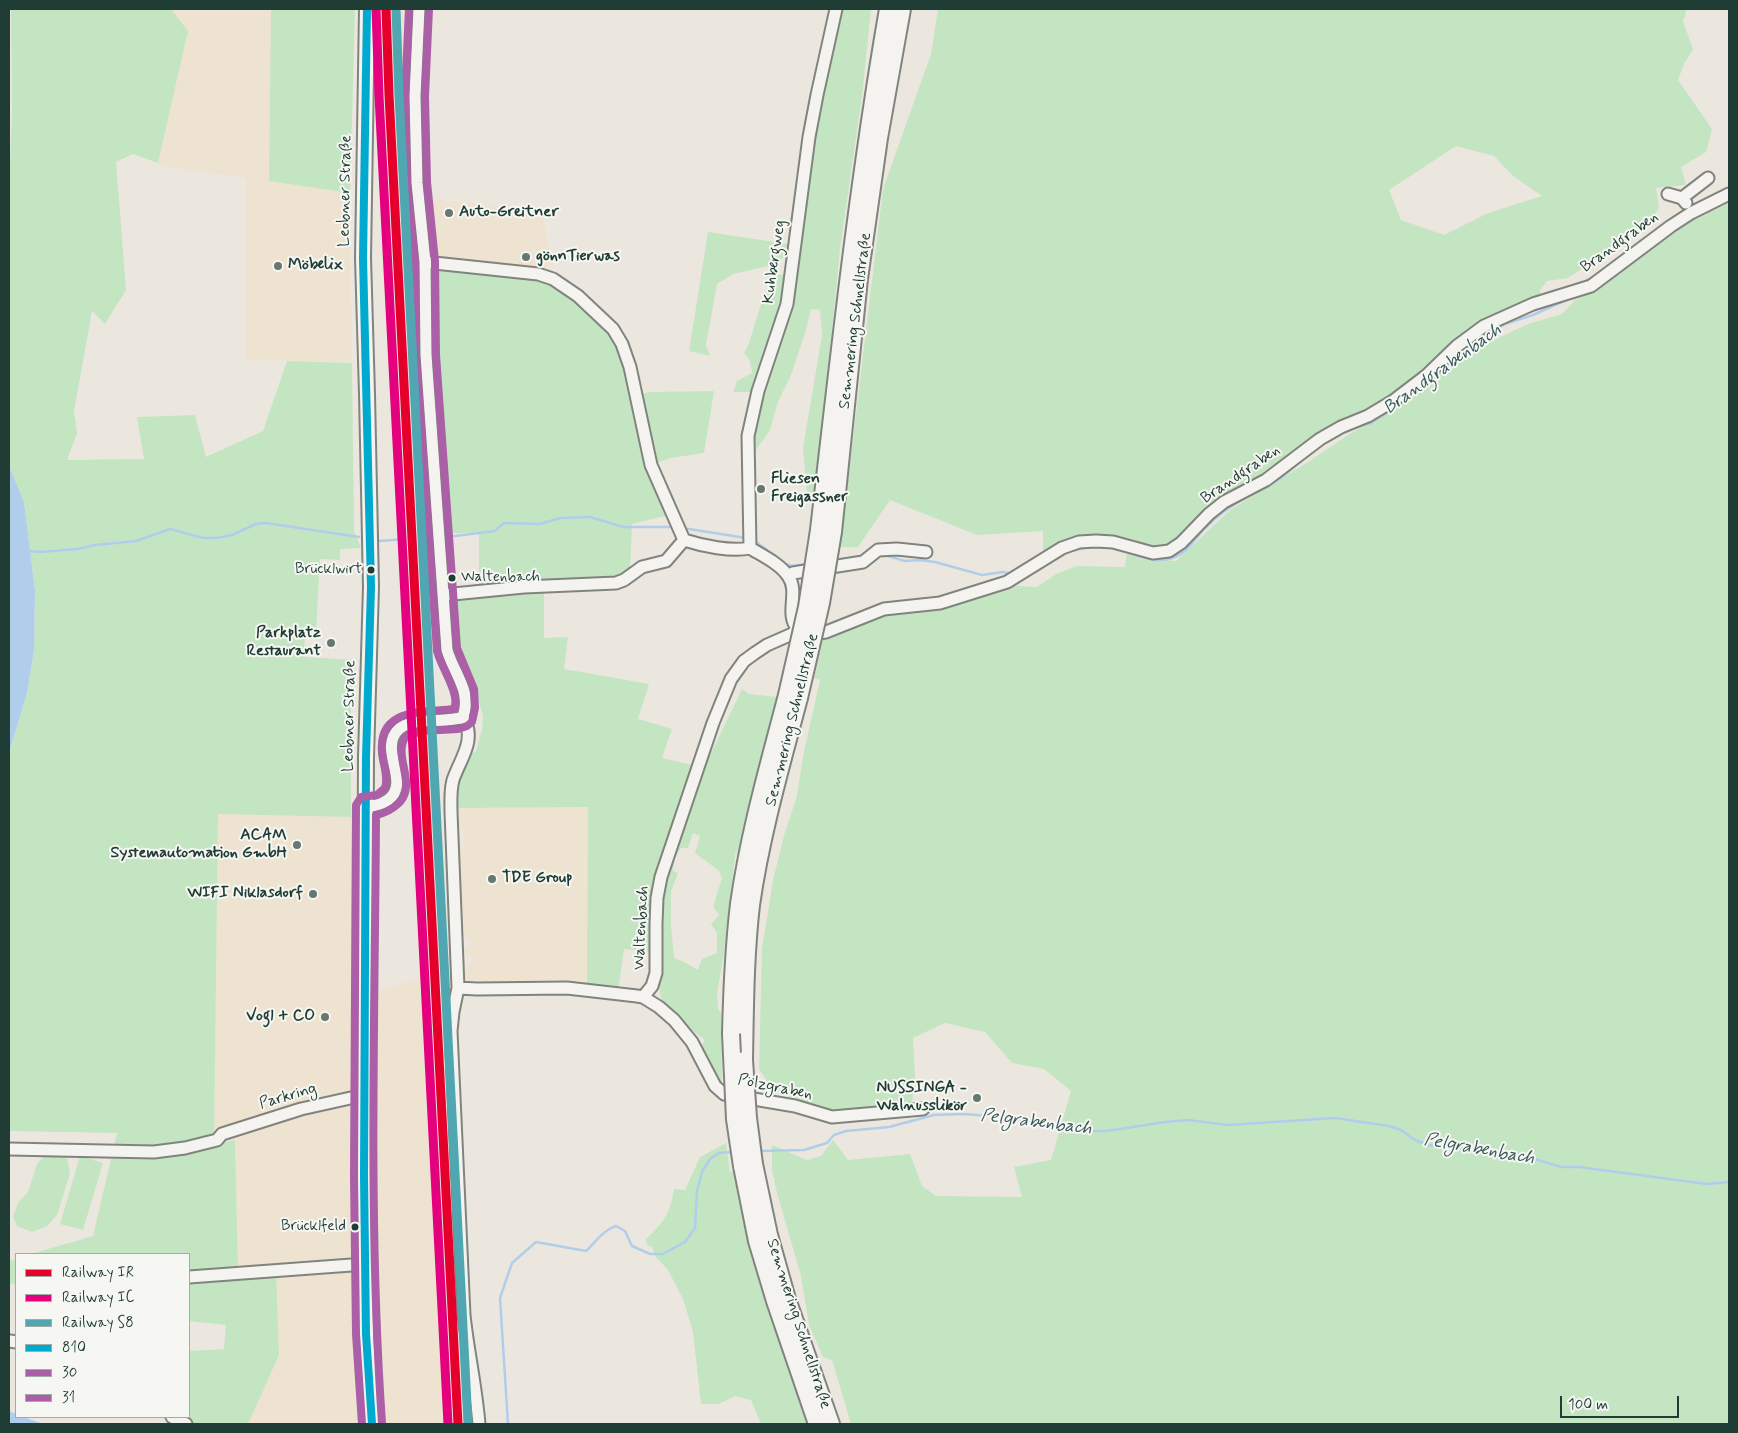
<!DOCTYPE html>
<html>
<head>
<meta charset="utf-8">
<style>
	body { margin:0 }
	#map { position:relative; width:1738px; height:1433px; overflow:hidden; background:#ece7de; font-family:Mynerve,sans-serif }
	canvas { display:block }
	.frame { position:absolute; inset:0; border:10px solid #1f3d34; pointer-events:none }
	.legend { position:absolute; left:15px; top:1253px; width:175px; height:165px; box-sizing:border-box; background:#f6f6f2; border:1px solid #a0aca6; margin:0; padding:6px 9px; list-style:none; font-size:15px; color:#1f3d34 }
	.legend li { display:flex; align-items:center; gap:10px; height:25px }
	.legend b { width:25px; border:1px solid #a0aca6 }
	.scale { position:absolute; left:1560px; top:1396px; width:119px; height:22px; box-sizing:border-box; border:2px solid #1f3d34; border-top:0; padding-left:6px; font-size:15px; line-height:18px; white-space:nowrap; color:#1f3d34; -webkit-text-stroke:4px #f6f6f2; paint-order:stroke }
</style>
</head>
<body>
<div id="map">
<canvas width="1738" height="1433"></canvas>
<div class="frame"></div>
<ul class="legend">
<li><b style="height:6px;background:#e4002b"></b>Railway IR</li>
<li><b style="height:6px;background:#e5007d"></b>Railway IC</li>
<li><b style="height:6px;background:#50a7b2"></b>Railway S8</li>
<li><b style="height:6px;background:#00a9ce"></b>810</li>
<li><b style="height:6px;background:#aa5fa6"></b>30</li>
<li><b style="height:6px;background:#aa5fa6"></b>31</li>
</ul>
<div class="scale">100 m</div>
</div>
<script>
const ctx = document.querySelector('canvas').getContext('2d');
ctx.lineJoin = 'round';
function paint(path, color) {
  ctx.fillStyle = color;
  ctx.fill(path, 'evenodd');
}
function trace(path, color, width, dash) {
  ctx.strokeStyle = color;
  ctx.lineWidth = width;
  ctx.lineCap = dash ? 'butt' : 'round';
  ctx.setLineDash(dash || []);
  ctx.stroke(path);
}
function label(font, color, halo, rows, align = 'center') {
  ctx.font = font + ' Mynerve,sans-serif';
  ctx.lineWidth = 4;
  ctx.setLineDash([]);
  ctx.textBaseline = 'middle';
  ctx.strokeStyle = halo;
  ctx.fillStyle = color;
  for (const [text, x, y, turn = 0] of rows) {
    ctx.save();
    ctx.translate(x, y);
    ctx.rotate((+turn || 0) * Math.PI / 180);
    ctx.textAlign = isNaN(turn) ? turn : align;
    if (halo) ctx.strokeText(text, 0, 0);
    ctx.fillText(text, 0, 0);
    ctx.restore();
  }
}
paint(new Path2D(`
	M171 9H271L269 181 350 193 352 362 246 360V178L168 167 158 163 188 31Z
	M383 9H414L408 88 407 164 391 162 384 69Z
	M423 198 542 211 552 264 546 271 435 259 430 257 428 251Z
	M588 807 587 986 478 985 468 981 464 975 465 970 471 964V956L464 953V948L470 947V939L462 936 460 932 458 849 465 847 464 831 457 828 455 808Z
	M218 814 351 817 355 997 427 976 448 1424H248L279 1355 238 1273 235 1141 214 1144Z`), '#eee3d1');
paint(new Path2D(`
	M11 9H171L188 31 158 163 133 154 116 162 126 290 105 324 92 311 74 411 77 433 67 460 144 459 137 417 195 415 206 457 263 431 287 361 352 363 354 531 361 548 340 549V560L320 559 316 633 305 634 304 657 356 660 351 692V817L218 814 214 1144 235 1140 238 1273 276 1272 279 1355 248 1424H193L178 1417H189V1351L224 1349 226 1325 189 1321V1254H31L93 1236 117 1133 9 1131V753L27 693 34 650 35 591 24 502 9 466V188L12 111Z
	M271 9H355L350 193 269 181Z
	M839 9H871L862 96 840 249 825 402 813 497 808 503 803 448 822 335 820 310 811 309 805 333 791 375 778 402 770 430 756 450 753 430 761 392 793 300 797 279V261L812 138Z
	M938 9H1687L1683 21 1693 49 1684 64 1678 80 1712 129 1706 152 1681 167 1686 185 1656 188 1659 208 1654 215 1580 270 1568 278 1547 281 1540 290 1541 297 1495 317 1400 393 1191 530C1183 535 1174 545 1165 548 1139 557 1115 533 1089 536 1073 538 1057 548 1043 556V531L977 535 890 500 858 547H840L883 189 931 54ZM1456 146 1494 156 1513 176 1542 196 1488 213 1444 235 1401 220 1389 190Z
	M1729 203V1424H851L832 1360 823 1357 809 1325 801 1276 777 1193 772 1170V1145L807 1160 821 1156 833 1140 848 1160 910 1154 922 1186 936 1196 1022 1197 1014 1167 1051 1160 1071 1091 1044 1069 1012 1063 985 1032 945 1023 913 1038 915 1076 912 1103 844 1110 820 1108 788 1096 772 1088 759 1069 762 949 773 880 785 832 797 796 803 756 820 680 814 678 824 636 870 615 1005 585 1037 587 1056 574 1077 566 1125 567 1127 553 1142 559 1176 561 1230 510 1308 462 1348 435 1415 395 1469 347 1475 349 1528 324 1562 314 1575 300 1595 291 1688 223Z
	M708 232 788 244 783 258 768 266 733 274 717 284 706 345 710 356 689 351Z
	M439 266 550 281 598 318 619 346 669 515 632 524 630 568 624 577 479 588V533H443L432 376 430 271Z
	M786 274 785 293 762 366 752 392H733L737 381 752 373 750 361 744 353 748 346 764 295 774 276Z
	M714 391 704 453 671 458 654 464 640 394 650 392Z
	M517 590 544 591V638L568 637 564 669 649 684 638 719 672 729 662 758 696 766 667 846 654 952 624 949 618 991 587 986 588 807 455 808 459 778 468 756 476 751 482 729 483 716 471 676 460 660 454 639 450 636 448 600 452 598Z
	M742 689 749 694 777 697 738 861 736 849 723 960 717 993 718 1009 721 1013 722 1084 717 1085 700 1049 705 1040 684 1024 662 1005 659 986 660 893 700 764 711 753ZM693 833 700 836 695 853 718 870 722 878 713 907 719 915 711 924 717 933V953L702 959 698 970 684 962 674 958 671 926V891L678 873 673 871 674 859 681 848H688Z
	M726 1143 730 1172 736 1171 810 1424H761L751 1400 735 1396 719 1404H701L693 1332 683 1299 668 1270 656 1257 652 1247 647 1245 646 1239C664 1222 670 1214 674 1189L685 1190 700 1157Z
	M44 1156 67 1157 70 1174 57 1215 47 1226 32 1232 17 1226 13 1217 18 1203 28 1192 37 1164Z
	M80 1156 103 1163 83 1230 60 1224Z
	M16 1259V1286L13 1283 9 1287V1261Z`), '#c4e5c2');
paint(new Path2D(`
	M9 466 24 502 35 591 34 650 27 693 9 753Z
	M9 1411 16 1414V1417H24L43 1424H9Z`), '#b0ceeb');
trace(new Path2D(`
	M1676 216 1692 205 1729 187
	M1582 285C1585 279 1592 278 1598 274 1620 257 1642 240 1665 224
	M1355 427 1371 423 1414 395 1464 350 1505 324 1533 315 1575 296
	M1320 446 1350 429
	M1268 485 1281 478 1308 455
	M683 528 746 538
	M447 537 495 531 504 523 540 524 560 518 590 517 623 527H674
	M379 541 406 539
	M755 541 775 556
	M29 551 40 552 78 549 95 545 136 541 170 529 203 538H217L232 535 256 524 266 523 359 537
	M1128 552C1148 560 1168 566 1186 550 1193 543 1198 536 1204 529 1218 515 1233 504 1250 495
	M884 555 905 561 919 560 935 562 982 575 1003 572 1012 574
	M783 563 792 566 807 564
	M1038 569 1066 552 1089 547
	M757 1151 804 1150 827 1143 834 1135 846 1131 889 1127 934 1115 964 1114 1002 1117 1080 1131H1107L1165 1122 1188 1120 1227 1125 1335 1118 1389 1126 1401 1130 1415 1140 1428 1145 1515 1153 1561 1167H1579L1707 1184 1729 1182
	M508 1424 500 1298 512 1263 536 1242 586 1251C596 1242 603 1230 616 1226L625 1231 632 1246 650 1254H663L685 1242 695 1228 697 1191 702 1172 710 1159 719 1153 734 1152`), '#b0ceeb', 2.5);
const minor = new Path2D(`
	M419 9 415 96 417 183 425 262 426 355 447 650C454 675 472 690 463 717
	M1668 194 1682 198 1686 203
	M1682 198 1708 178
	M425 262 538 274 553 279 578 296 613 329 622 344 630 367 651 465 684 540C703 546 731 552 750 548 763 556 780 564 788 576 800 592 784 614 798 629L792 634 767 645 755 653 744 661 731 679 713 723 661 877 657 898 656 924V973L652 986 643 997
	M750 548 748 436 758 391 787 304 809 137 817 95 836 9
	M789 576 793 573 799 572 863 562 878 550 897 549 926 552
	M443 595 524 587 616 583 624 580 642 567 666 561 684 540
	M809 631 819 633 826 632 884 609 940 603 1007 582 1062 548 1079 542 1096 541 1113 542 1153 553 1169 551 1181 543 1209 514 1224 502 1266 480 1320 439 1341 427 1368 416 1393 401 1427 375 1457 346 1484 326 1533 304 1591 286 1671 226 1691 213 1729 194
	M463 717C477 740 460 759 453 780 450 791 451 801 451 812L458 988 453 1012 451 1031 464 1315C468 1352 476 1387 479 1424
	M366 806C375 806 380 805 388 800 412 782 377 749 399 729 414 716 444 724 463 717
	M458 988 477 989 567 988 637 996 643 997 659 1007 674 1020 692 1042 715 1086 724 1094 795 1106 832 1117 923 1109
	M9 1149 154 1152 185 1148 217 1140 222 1134 301 1109 355 1097H364
	M189 1277 365 1264
	M10 1341 16 1342
	M172 1417 186 1424`);
const major = new Path2D(`
	M367 9 363 258 367 394 371 587 366 757 364 1176 366 1334 372 1424`);
const highway = new Path2D(`
	M819 530C839 356 858 182 888 9
	M833 532 859 279 879 138 902 9
	M731 1034C732 990 734 947 739 904 749 833 769 764 787 695
	M744 1060C745 1008 745 957 751 905 761 835 781 766 799 698
	M754 1164 769 1235 787 1299 831 1424
	M742 1166 757 1241 775 1301 817 1424`);
trace(minor, '#81847e', 15);
trace(major, '#81847e', 18);
trace(highway, '#81847e', 20);
trace(minor, '#f4f3f0', 11);
trace(major, '#f4f3f0', 14);
trace(highway, '#f4f3f0', 16);
const highwayBridge = new Path2D(`
	M787 695 807 607 819 530
	M799 698 821 603 833 532
	M731 1034 735 1119 742 1166
	M744 1060 748 1118 754 1164`);
trace(highwayBridge, '#81847e', 20, []);
trace(highwayBridge, '#f4f3f0', 16);
trace(new Path2D(`
	M367 9 363 258 371 587 366 757 364 1176 366 1334 372 1424`), '#00a9ce', 8);
trace(new Path2D(`
	M382 1423C368 1221 375 1018 376 815 386 813 393 809 400 802 417 782 392 756 406 736L422 731 458 729 467 726 472 722 475 708 474 689 457 648 436 355 435 261 427 182 425 96 429 9`), '#aa5fa6', 8);
trace(new Path2D(`
	M362 1424 356 1334 354 1176 356 805 361 797 377 795 385 788C389 776 383 765 382 753 378 707 423 713 454 709 461 695 441 667 437 651L416 356 415 263 407 183 405 96 409 9`), '#aa5fa6', 8);
trace(new Path2D(`
	M386 9 389 95 458 1424`), '#e4002b', 9);
trace(new Path2D(`
	M376 9 379 96 448 1424`), '#e5007d', 9);
trace(new Path2D(`
	M396 9 399 95 468 1423`), '#50a7b2', 9);
for (const [x, y, r, color] of [
	[449,213,5,"#677870"],
	[526,257,5,"#677870"],
	[278,266,5,"#677870"],
	[761,489,5,"#677870"],
	[371,570,4.5,"#1f3d34"],
	[452,578,4.5,"#1f3d34"],
	[331,643,5,"#677870"],
	[297,845,5,"#677870"],
	[492,879,5,"#677870"],
	[313,894,5,"#677870"],
	[325,1017,5,"#677870"],
	[977,1098,5,"#677870"],
	[355,1227,4.5,"#1f3d34"]
]) {
  const dot = new Path2D();
  dot.arc(x, y, r, 0, 2 * Math.PI);
  ctx.fillStyle = color;
  ctx.fill(dot);
  trace(dot, '#f6f6f2', 2);
}
label('15px', '#1f3d34', '#f6f6f2', [
	["Brücklwirt",362,570],
	["Waltenbach",461,578,"left"],
	["Brücklfeld",346,1227]
], 'right');
label('16px', '#1f3d34', '#f6f6f2', [
	["Leobner Straße",346,191,-89],
	["Brandgraben",1620,243,-36],
	["Kuhbergweg",775,262,-82],
	["Semmering Schnellstraße",856,321,-83],
	["Brandgraben",1241,475,-34],
	["Leobner Straße",350,716,-89],
	["Semmering Schnellstraße",793,720,-76],
	["Waltenbach",642,928,-87],
	["Pölzgraben",775,1088,12],
	["Parkring",288,1097,-16],
	["Semmering Schnellstraße",798,1324,72]
]);
label('bold 16px', '#1f3d34', '#f6f6f2', [
	["Auto-Greitner",459,213],
	["gönnTierwas",536,257],
	["Möbelix",288,266],
	["Fliesen",771,480],
	["Freigassner",771,498],
	["Parkplatz",321,634,"right"],
	["Restaurant",321,652,"right"],
	["ACAM",287,836,"right"],
	["Systemautomation GmbH",287,854,"right"],
	["TDE Group",502,879],
	["WIFI Niklasdorf",303,894,"right"],
	["Vogl + CO",315,1017,"right"],
	["NUSSINGA -",967,1089,"right"],
	["Walnusslikör",967,1107,"right"]
], 'left');
label('italic 18px', '#37585a', '#f6f6f2', [
	["Brandgrabenbach",1443,370,-36],
	["Pelgrabenbach",1036,1123,7],
	["Pelgrabenbach",1479,1150,10]
]);
</script>
</body>
</html>
